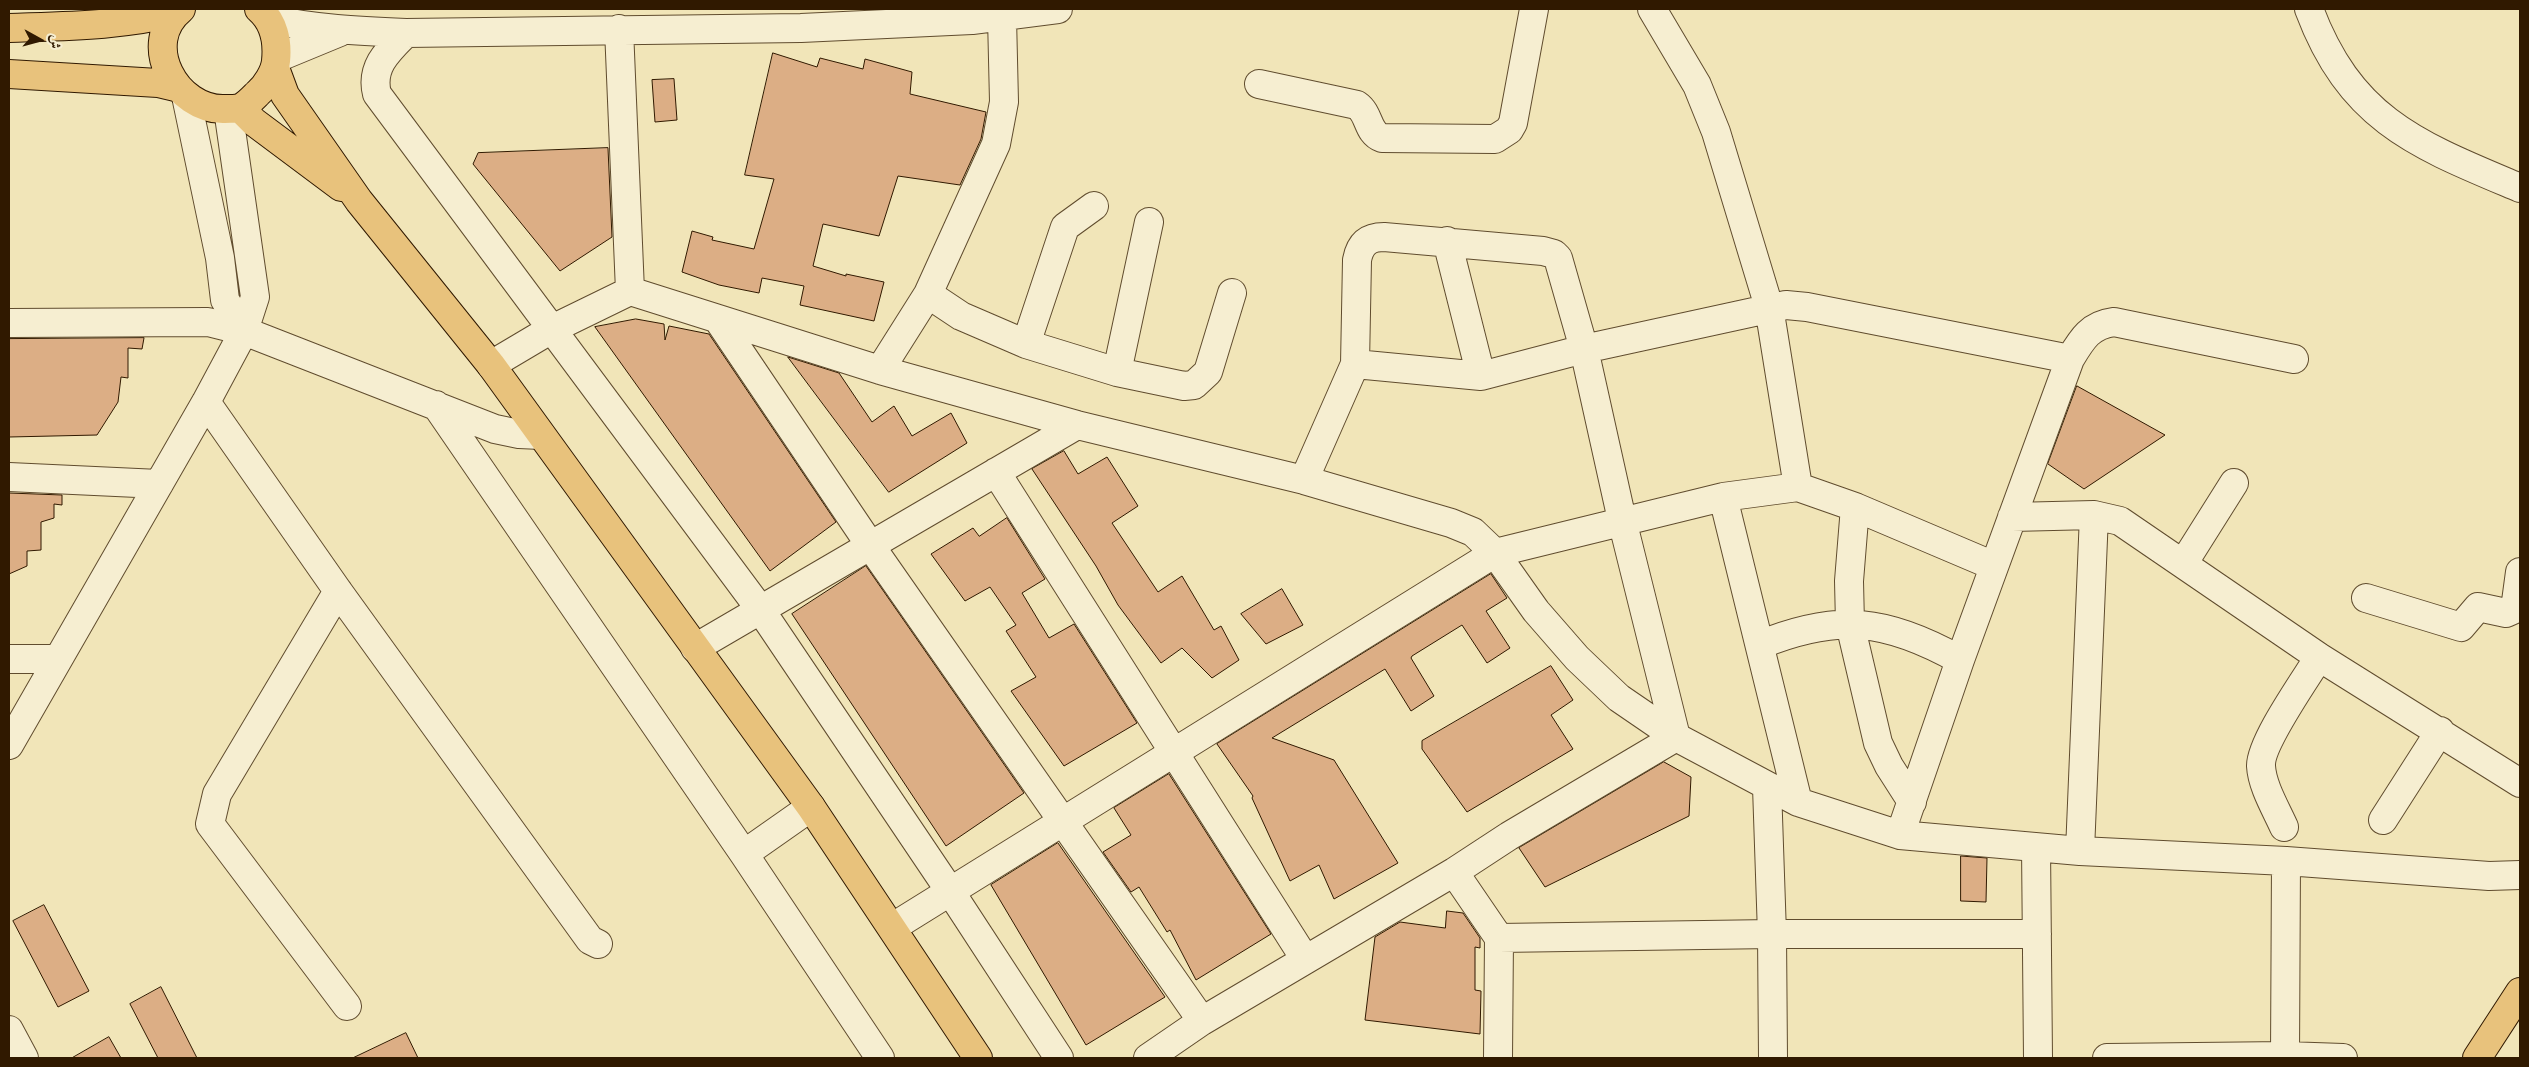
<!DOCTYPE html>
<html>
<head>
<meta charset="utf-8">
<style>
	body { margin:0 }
	#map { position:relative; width:2529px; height:1067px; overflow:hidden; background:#f1e5b8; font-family:"IM FELL Great Primer",Amiri,serif }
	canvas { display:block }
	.frame { position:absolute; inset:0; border:10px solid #301900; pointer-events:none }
	.north { position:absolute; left:15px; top:15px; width:50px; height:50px; -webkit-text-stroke:4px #f6eed1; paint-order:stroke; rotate:97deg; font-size:14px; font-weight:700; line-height:20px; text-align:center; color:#301900 }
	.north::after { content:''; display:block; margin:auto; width:18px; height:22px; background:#301900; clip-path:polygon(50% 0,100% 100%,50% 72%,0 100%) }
</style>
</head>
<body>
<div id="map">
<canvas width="2529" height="1067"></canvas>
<div class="frame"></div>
<div class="north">ش</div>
</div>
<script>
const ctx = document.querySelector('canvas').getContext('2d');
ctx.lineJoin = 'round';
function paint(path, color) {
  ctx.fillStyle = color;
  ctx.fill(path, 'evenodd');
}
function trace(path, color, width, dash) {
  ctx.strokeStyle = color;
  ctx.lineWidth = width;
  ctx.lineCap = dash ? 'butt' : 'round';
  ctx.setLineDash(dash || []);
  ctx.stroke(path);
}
const building = new Path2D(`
	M773 53 817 67 820 58 863 69 865 59 912 72 910 94 986 112 981 139 960 185 898 176 879 236 823 224 813 266 846 276V274L884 282 874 321 800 305 804 286 762 278 759 293 719 285 682 272 692 231 713 237 712 240 754 249 774 179 745 175Z
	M674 79 677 120 655 122 652 80Z
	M608 148 612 237 560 271 473 164 478 153Z
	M636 319 664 324 665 340 669 326 709 334 836 522 770 571 595 327Z
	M144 338 142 349 128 348V378L121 377 118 402 97 435 9 437V339Z
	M788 357 839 373 872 422 894 406 912 436 951 413 967 443 889 492Z
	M2077 386 2165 435 2084 489 2048 464Z
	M1064 451 1078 474 1107 457 1138 506 1112 523 1158 592 1182 576 1214 630 1221 626 1239 660 1212 678 1182 648 1161 663 1118 605 1096 566 1032 469Z
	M9 493 62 495V505L54 504V518L41 522V550L27 551V566L9 574Z
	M1007 518 1045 579 1022 593 1049 638 1074 624 1137 723 1064 766 1011 691 1036 677 1006 631 1016 625 990 587 965 601 931 554 973 528 979 536Z
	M866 566 1024 793 946 846 792 614Z
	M1491 574 1507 598 1486 611 1510 648 1487 663 1462 625 1412 656 1411 658 1434 696 1411 711 1385 669 1272 738 1334 760 1398 863 1334 899 1319 865 1290 881 1252 798 1253 796 1217 744Z
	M1282 589 1303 625 1266 644 1241 614Z
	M1551 666 1573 700 1551 715 1573 749 1467 812 1422 749V741Z
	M1664 762 1691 777 1689 816 1545 887 1519 848Z
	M1169 774 1271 934 1196 980 1170 930 1167 932 1139 887 1131 892 1103 852 1131 835 1114 808Z
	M1058 843 1165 997 1086 1045 991 885Z
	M1961 856 1987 858 1986 902 1961 901Z
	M44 905 89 991 58 1007 13 921Z
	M1447 911 1463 913 1480 938V948L1475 947V990L1481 991 1480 1034 1365 1020 1375 937 1400 922 1445 928Z
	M161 987 197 1058H158L130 1004Z
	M406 1033 418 1058H353Z
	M109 1037 121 1058H72Z`);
paint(building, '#dcae85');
trace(building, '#301900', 1);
const minor = new Path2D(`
	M1652 9 1697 85 1716 132 1769 307 1798 487
	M2309 9C2351 121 2418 145 2520 188
	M269 19C314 29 359 31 406 33L801 28 972 20 1058 9
	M619 29 630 291
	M406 33C388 51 370 67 377 94L760 609 950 891 1059 1058
	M277 58 340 32
	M1259 84 1357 105C1370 114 1367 133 1382 138L1495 139 1509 130 1513 123 1534 9
	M186 96 220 258 225 300 244 331
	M1447 241 1481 376
	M928 294 961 316 1026 344 1117 372 1184 386 1194 385 1208 372 1232 293
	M719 321 870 545 1202 1021
	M9 323 208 322 244 331 495 429 519 434 541 435
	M1026 344 1065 227 1094 206
	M1355 364 1481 376 1584 349 1786 305 1807 307 2070 359
	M491 365 550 330 630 291 880 370 1077 425 1304 480 1451 523 1473 532 1495 553 1536 611 1577 658 1619 698 1676 737 1798 802 1900 835 2080 851 2286 861 2489 876 2520 875
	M880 370 928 294 996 144 1004 102 1002 17
	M1117 372 1149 222
	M206 402 338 591 590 940 598 944
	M436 405 744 854 880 1058
	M996 472 1305 959
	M9 477 159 484
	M1723 497 1798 802
	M1855 507 1849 581 1850 624 1878 743 1889 766 1912 802
	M2012 517 2094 515 2120 521 2319 657 2520 783
	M2183 564 2234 483
	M338 591 217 794 210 824 347 1006
	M2366 598 2461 627 2478 607 2506 613 2515 609 2520 572
	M1760 645C1838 613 1887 619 1960 660
	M695 648 1077 425
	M9 659H58
	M9 745 206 402 244 331 255 297 228 109
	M1767 787 1772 934 1773 1058
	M2383 820 2440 731
	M2284 827C2276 809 2262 786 2261 766 2260 743 2305 680 2319 657
	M1900 835 1960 660 2070 359C2082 339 2090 325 2114 322L2294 359
	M2036 847 2038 1058
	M2080 851 2094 515
	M744 854 811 807
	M1454 872 1499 938 1498 1058
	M893 927 1495 553 1723 497 1798 487 1855 507 1994 566
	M1499 938 1772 934H2037
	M9 1030 24 1058
	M2285 1056 2286 861
	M1148 1058 1202 1021 1454 872 1509 836 1676 737 1622 520 1584 349 1558 258 1554 254 1543 251 1384 237C1368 237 1360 244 1357 260L1355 364 1304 480
	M2107 1058 2285 1056 2343 1058`);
const major = new Path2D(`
	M181 9C139 43 176 111 225 109 229 109 236 109 240 108 247 105 253 98 258 93 266 86 275 72 276 61 278 42 274 22 259 9
	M9 28C66 26 121 26 177 12
	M275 68 285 95 359 201 491 365 811 807 978 1058
	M9 74 158 83 179 88
	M240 108 254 122 341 187`);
const highway = new Path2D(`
	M2477 1058 2520 992`);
trace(minor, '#604c2e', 30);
trace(major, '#301900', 30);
trace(highway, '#301900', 30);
trace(minor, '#f6eed1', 28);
trace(major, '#e8c27c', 28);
trace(highway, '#e8c27c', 28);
</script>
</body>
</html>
